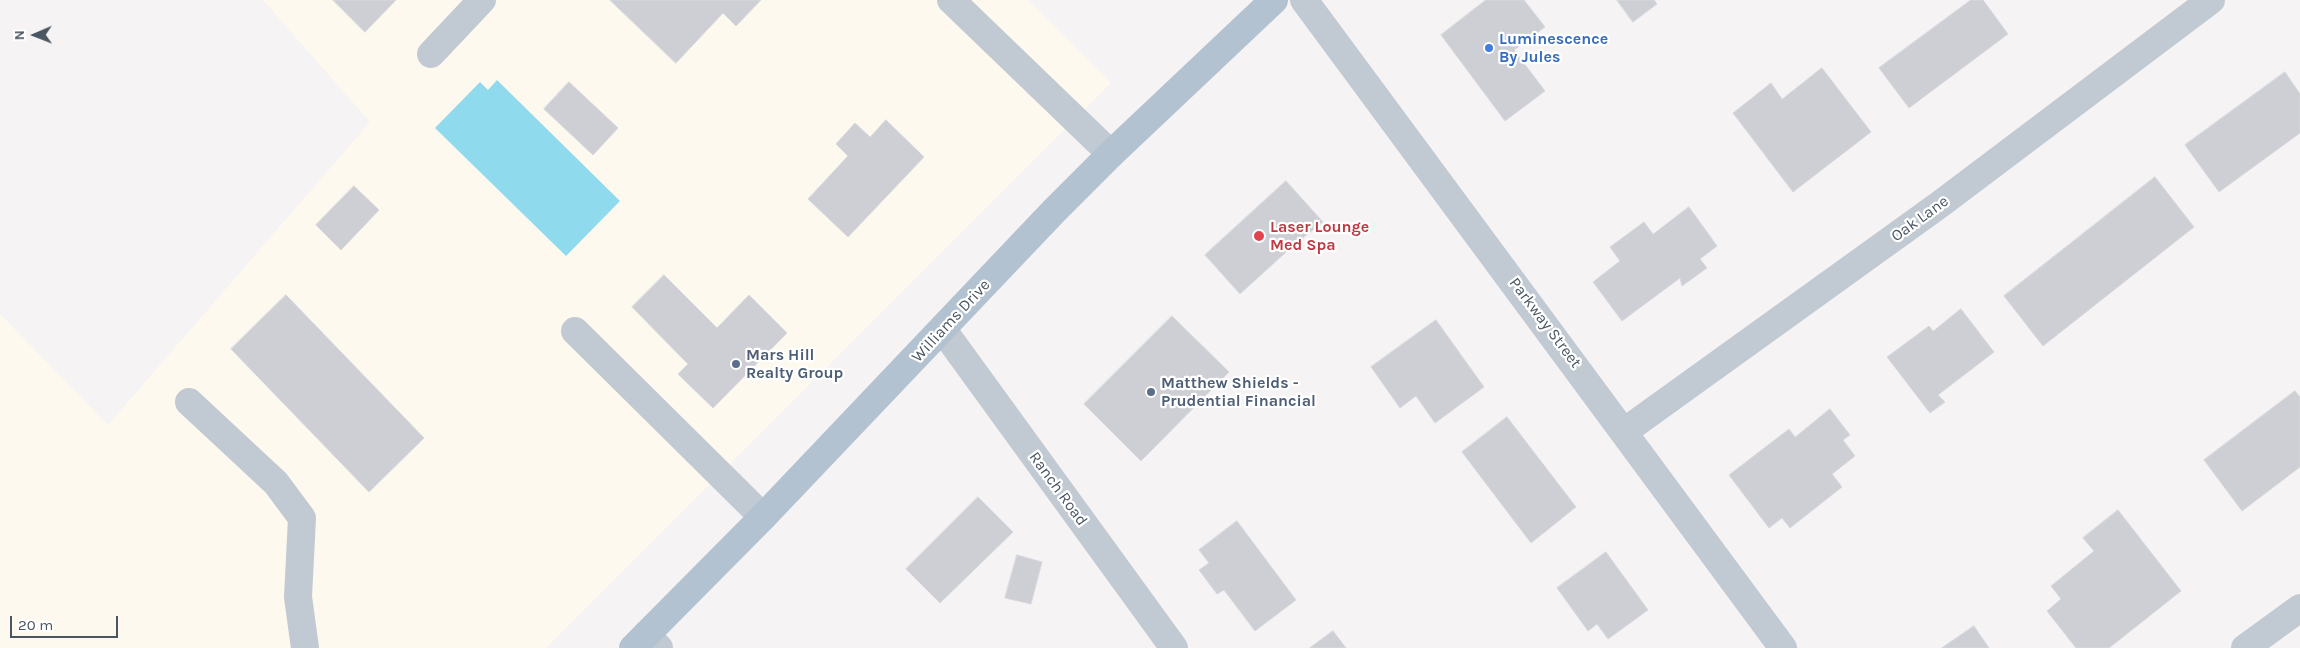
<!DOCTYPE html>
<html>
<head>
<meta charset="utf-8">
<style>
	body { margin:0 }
	#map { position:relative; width:2300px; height:648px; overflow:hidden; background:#f5f3f3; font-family:Karla,sans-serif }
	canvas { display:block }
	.north { position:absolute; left:10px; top:10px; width:50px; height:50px; -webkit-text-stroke:4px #fff; paint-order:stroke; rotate:269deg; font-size:14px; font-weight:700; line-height:20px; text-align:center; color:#4a5661 }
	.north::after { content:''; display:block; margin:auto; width:18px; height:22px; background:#4a5661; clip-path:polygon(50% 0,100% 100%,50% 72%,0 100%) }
	.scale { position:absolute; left:10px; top:616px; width:108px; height:22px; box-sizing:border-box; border:2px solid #4a5661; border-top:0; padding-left:6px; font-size:15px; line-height:18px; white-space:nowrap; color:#4a5661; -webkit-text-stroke:4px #fff; paint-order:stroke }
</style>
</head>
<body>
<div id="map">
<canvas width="2300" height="648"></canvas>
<div class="north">N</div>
<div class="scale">20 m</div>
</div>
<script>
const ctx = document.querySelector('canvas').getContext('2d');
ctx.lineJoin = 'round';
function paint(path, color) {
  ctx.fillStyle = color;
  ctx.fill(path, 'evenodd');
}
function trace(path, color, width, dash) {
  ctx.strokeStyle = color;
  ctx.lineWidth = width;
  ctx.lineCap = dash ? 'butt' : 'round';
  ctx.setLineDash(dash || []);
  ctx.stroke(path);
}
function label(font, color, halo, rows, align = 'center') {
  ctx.font = font + ' Karla,sans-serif';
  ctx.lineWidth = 4.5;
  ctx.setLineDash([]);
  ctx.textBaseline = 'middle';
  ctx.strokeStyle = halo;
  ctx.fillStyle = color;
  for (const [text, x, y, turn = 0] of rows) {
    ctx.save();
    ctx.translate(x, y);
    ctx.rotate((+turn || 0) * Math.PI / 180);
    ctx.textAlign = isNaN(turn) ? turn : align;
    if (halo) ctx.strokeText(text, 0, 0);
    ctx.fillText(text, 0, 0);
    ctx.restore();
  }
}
paint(new Path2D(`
	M263 0H1028L1111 83 546 648H0V314L108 425 370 122Z`), '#fdf9ef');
paint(new Path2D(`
	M497 80 620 201 566 256 435 128 480 82 488 90Z`), '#90daee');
const building = new Path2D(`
	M333 0H396L365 32Z
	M610 0H761L736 26 723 13 676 63Z
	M1486 0H1524L1545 27 1514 50 1545 91 1505 121 1441 35Z
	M1617 0H1654L1657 4 1633 22Z
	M1971 0H1983L2008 34 1909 108 1879 68Z
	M1822 68 1871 132 1793 192 1733 113 1771 83 1782 99Z
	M2285 72 2300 94V133L2219 192 2185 145Z
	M569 82 618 128 593 155 544 109Z
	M886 120 924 157 848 237 808 199 848 156 836 144 855 123 870 137Z
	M2155 177 2194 227 2043 346 2004 296Z
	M1286 181 1323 222 1304 237 1299 245 1297 242 1240 294 1205 255Z
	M354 186 379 210 341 250 316 225Z
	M1689 207 1717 246 1700 259 1707 268 1682 286 1680 278 1622 321 1593 282 1620 261 1610 247 1644 222 1653 234Z
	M664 275 717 328 749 295 787 333 713 408 678 374 688 364 632 307Z
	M286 295 424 438 369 492 231 349Z
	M1961 309 1994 352 1938 395 1945 402 1930 413 1887 357 1929 326 1933 331Z
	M1172 316 1229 372 1141 461 1084 404Z
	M1436 320 1484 387 1435 423 1416 396 1400 408 1371 367Z
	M2295 391 2300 397V467L2242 511 2204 460Z
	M1830 409 1850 435 1843 440 1855 456 1832 474 1842 487 1790 528 1782 518 1769 528 1729 475 1789 429 1795 437Z
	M1507 417 1576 507 1531 543 1462 452Z
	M978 497 1013 532 940 603 906 569Z
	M2118 510 2181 591 2109 648H2076L2047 611 2061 599 2051 586 2094 551 2083 538Z
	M1237 521 1296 600 1255 631 1224 590 1217 594 1199 570 1209 563 1199 550Z
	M1606 552 1648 610 1608 639 1597 624 1588 631 1557 588Z
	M1017 555 1042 562 1031 604 1005 598Z
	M1974 626 1989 648H1942Z
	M1333 631 1346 648H1310Z`);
paint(building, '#cdcfd5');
trace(building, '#d7d9de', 1);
trace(new Path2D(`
	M951 0 1111 154
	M1304 0 1783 648
	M431 54 482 0
	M943 330 1174 648
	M575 331 763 517
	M189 402 276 483 302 518 298 597 305 648
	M1625 431 1939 205 2211 0
	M646 635 659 648
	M2245 648 2300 608`), '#c1cad2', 28);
trace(new Path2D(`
	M633 648 763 517 1054 211 1111 154 1274 0`), '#b3c2d1', 28);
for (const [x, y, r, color] of [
	[1489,48,5,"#3f7fe0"],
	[1259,236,6,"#e0444e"],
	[736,364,5,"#5c6f8a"],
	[1151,392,5,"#5c6f8a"]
]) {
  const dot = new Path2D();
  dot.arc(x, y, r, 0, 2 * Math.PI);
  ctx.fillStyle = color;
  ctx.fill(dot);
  trace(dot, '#fff', 2);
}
label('bold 16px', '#366cbe', '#fff', [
	["Luminescence",1499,39],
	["By Jules",1499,57]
], 'left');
label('16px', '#4a5661', '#fff', [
	["Oak Lane",1920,219,-36],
	["Williams Drive",951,321,-47],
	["Parkway Street",1545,323,53],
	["Ranch Road",1058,489,54]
]);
label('bold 16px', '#be3a42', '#fff', [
	["Laser Lounge",1270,227],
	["Med Spa",1270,245]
], 'left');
label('bold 16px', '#4e5e75', '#fff', [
	["Mars Hill",746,355],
	["Realty Group",746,373],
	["Matthew Shields -",1161,383],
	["Prudential Financial",1161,401]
], 'left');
</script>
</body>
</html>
